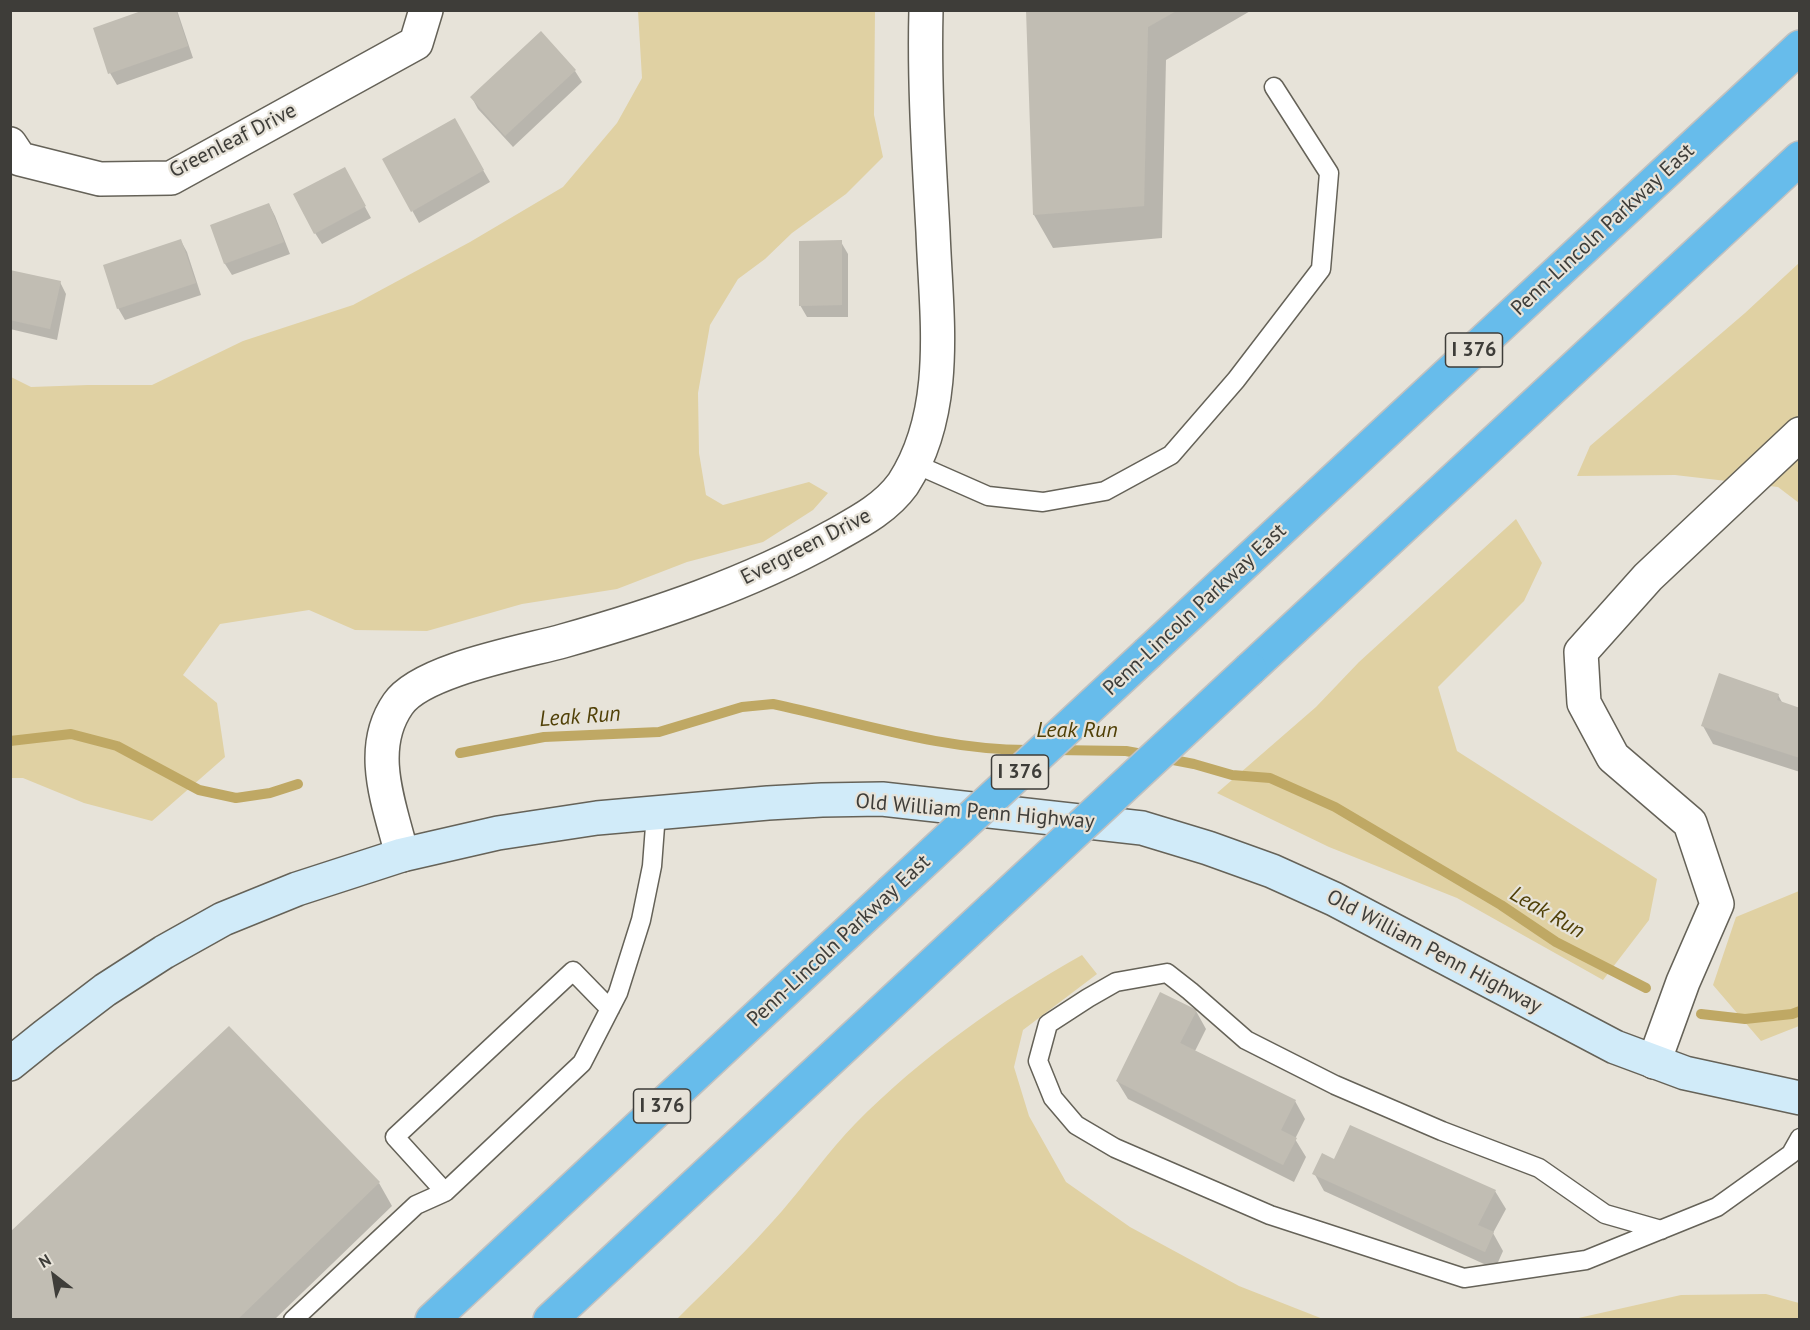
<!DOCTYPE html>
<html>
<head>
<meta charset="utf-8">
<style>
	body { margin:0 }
	#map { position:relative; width:1810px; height:1330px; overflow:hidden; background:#e7e3d9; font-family:"PT Sans",sans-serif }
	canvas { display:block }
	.frame { position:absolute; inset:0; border:12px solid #3e3d39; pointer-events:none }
	.north { position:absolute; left:24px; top:1246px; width:60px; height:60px; -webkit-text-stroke:4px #e7e3d9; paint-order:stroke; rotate:329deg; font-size:16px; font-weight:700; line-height:24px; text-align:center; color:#3e3d39 }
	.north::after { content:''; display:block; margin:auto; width:21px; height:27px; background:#3e3d39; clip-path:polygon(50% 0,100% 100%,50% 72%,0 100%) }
</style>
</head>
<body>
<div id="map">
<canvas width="1810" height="1330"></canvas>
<div class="frame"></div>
<div class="north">N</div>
</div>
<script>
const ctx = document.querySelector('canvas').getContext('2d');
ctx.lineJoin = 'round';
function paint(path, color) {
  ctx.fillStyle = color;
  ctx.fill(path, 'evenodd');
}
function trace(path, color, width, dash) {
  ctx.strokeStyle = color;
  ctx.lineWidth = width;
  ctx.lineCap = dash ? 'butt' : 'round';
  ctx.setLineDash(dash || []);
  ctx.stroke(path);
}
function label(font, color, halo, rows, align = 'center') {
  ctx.font = font + ' "PT Sans",sans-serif';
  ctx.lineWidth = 4.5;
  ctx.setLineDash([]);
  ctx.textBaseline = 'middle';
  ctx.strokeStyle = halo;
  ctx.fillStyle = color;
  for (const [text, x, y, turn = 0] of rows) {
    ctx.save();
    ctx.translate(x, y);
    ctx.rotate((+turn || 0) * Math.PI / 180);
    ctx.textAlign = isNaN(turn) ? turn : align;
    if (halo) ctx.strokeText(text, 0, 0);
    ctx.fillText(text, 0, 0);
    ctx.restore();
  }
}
paint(new Path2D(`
	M638 11H875L874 115 883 157 846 194 792 233 765 259 738 279 710 325 698 393 699 453 706 495 723 505 809 482 828 493 813 510 763 542 687 562 617 589 522 604 427 631 355 630 309 610 220 624 183 675 217 703 225 757 152 821 84 803 23 778H11V377L31 387 88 385H152L243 341 353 305 470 242 563 187 617 123 642 78Z
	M1799 263V503L1778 487 1675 475 1577 476 1590 446 1745 313Z
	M1516 519 1542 563 1524 601 1438 687 1457 751 1657 879 1649 920 1603 980 1457 898 1329 847 1217 793 1316 707 1359 662Z
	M1799 891V1026L1761 1041 1713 985 1736 917Z
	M1082 955 1097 974 1023 1030 1014 1067 1029 1116 1066 1182 1130 1227 1239 1286 1323 1319H677C712 1284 749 1249 782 1211 806 1183 829 1151 855 1124 921 1057 1000 1001 1082 955Z
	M1766 1294 1799 1303V1319H1574L1681 1295Z`), '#e0d1a3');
paint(new Path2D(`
	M149 10H177L193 58 117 85 110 73Z
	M1028 10H1252L1166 60 1162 238 1053 248 1034 215Z
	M575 71 582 82 513 147 478 109 472 98Z
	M454 120 490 182 419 223 384 159Z
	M351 181 371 218 322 244 315 233Z
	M269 204 275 216 290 254 232 275 225 264 211 226Z
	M181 241 187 252 201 295 125 320 118 308Z
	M841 242 848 254V317H807L800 305Z
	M10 272 60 282 66 294 57 340 10 329Z
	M1778 695 1783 704 1800 709V772L1713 744 1703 726Z
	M1196 1011 1206 1029 1195 1051 1295 1101 1305 1119 1295 1139 1306 1157 1294 1182 1128 1099 1117 1081Z
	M1335 1161 1495 1191 1506 1209 1493 1233 1503 1251 1495 1269 1324 1191 1314 1173Z
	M379 1183 392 1206 274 1320H10Z`), '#0003');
trace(new Path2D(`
	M10 741 71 734 117 746 199 790 236 798 270 793 298 784
	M1053 750 1126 751 1148 755
	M460 753 544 737 659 732 742 707 773 704C858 722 943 751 1032 750
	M1163 758 1194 764 1232 775 1270 778 1335 807 1501 905 1556 942 1646 988
	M1701 1014 1745 1019 1792 1014 1800 1011`), '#bfa864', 10);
paint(new Path2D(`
	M144 10H176L188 46 108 74 93 28Z
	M1026 10H1178L1148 27 1144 206 1033 215Z
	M541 31 576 70 505 136 470 97Z
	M455 118 484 170 411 212 382 159Z
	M345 167 366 206 314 234 293 194Z
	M269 203 284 242 224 264 210 225Z
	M181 239 196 283 117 309 103 265Z
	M842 240V305L799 306V241Z
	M10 270 61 281 50 329 10 320Z
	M1719 673 1779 694 1777 700 1800 708V758L1701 726Z
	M1160 992 1197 1010 1180 1043 1296 1100 1281 1130 1297 1138 1283 1165 1116 1081Z
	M229 1026 380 1182 237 1320H10V1232Z
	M1350 1125 1496 1190 1478 1225 1494 1232 1485 1252 1312 1174 1322 1153 1334 1159Z`), '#c1bdb3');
const service = new Path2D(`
	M913 463 988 496 1043 502 1105 491 1171 455 1236 380 1321 269 1329 173 1274 87
	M610 1009 573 971 395 1137 445 1192 582 1063 618 993 641 920 652 866 656 813
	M1661 1230 1605 1214 1539 1168 1442 1131 1335 1085 1246 1040 1190 991 1167 973 1116 982 1088 998 1048 1024 1038 1061 1053 1098 1076 1125 1115 1148 1270 1215 1464 1278 1586 1260 1717 1207 1791 1154 1800 1138
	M293 1320 416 1205 445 1192`);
const minor = new Path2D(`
	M10 144 20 159 100 179 171 178 416 43 426 10
	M402 855C390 806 366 750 398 704 421 670 523 652 563 641 655 615 748 584 832 537 857 523 885 509 903 484 951 410 936 315 933 232 929 158 924 84 926 10
	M1654 1062 1683 982 1717 904 1690 823 1613 757 1584 703 1581 652 1648 577 1800 434`);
const secondary = new Path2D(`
	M10 1064 46 1035 105 990 164 952 223 919 297 889 402 855 498 833 597 818 768 803 822 800 882 799 1142 828 1208 848 1272 871 1334 899 1615 1047 1685 1073 1800 1098`);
const motorway = new Path2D(`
	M1148 653 1800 47
	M1250 669 1800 158
	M432 1320 891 892
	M550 1320 993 908`);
trace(service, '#656258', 21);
trace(minor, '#656258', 36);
trace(secondary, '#656258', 36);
trace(motorway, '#c1c1c0', 36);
trace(service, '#fff', 18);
trace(minor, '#fff', 33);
trace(secondary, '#d1ebf9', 33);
trace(motorway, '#67bceb', 33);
const motorwayBridge = new Path2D(`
	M891 892 1148 653
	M993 908 1250 669`);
trace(motorwayBridge, '#c1c1c0', 36, []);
trace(motorwayBridge, '#67bceb', 33);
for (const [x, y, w] of [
	[1474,350,57],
	[1020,772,57],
	[662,1106,57]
]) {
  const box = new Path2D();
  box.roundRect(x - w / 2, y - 17, w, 34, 4.5);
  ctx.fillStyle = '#e7e3d9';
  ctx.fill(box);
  trace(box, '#3e3d39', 1.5);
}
label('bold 20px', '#3e3d39', null, [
	["I 376",1474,350],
	["I 376",1020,772],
	["I 376",662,1106]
]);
label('21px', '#3e3d39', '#e7e3d9', [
	["Greenleaf Drive",233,141,-27],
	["Penn-Lincoln Parkway East",1603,230,-43],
	["Evergreen Drive",806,547,-27],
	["Penn-Lincoln Parkway East",1195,610,-43],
	["Old William Penn Highway",975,812,5],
	["Penn-Lincoln Parkway East",839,941,-43],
	["Old William Penn Highway",1434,952,28]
]);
label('italic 22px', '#504007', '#e7e3d9', [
	["Leak Run",580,717,-4],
	["Leak Run",1077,731],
	["Leak Run",1547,913,30]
]);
</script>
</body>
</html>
